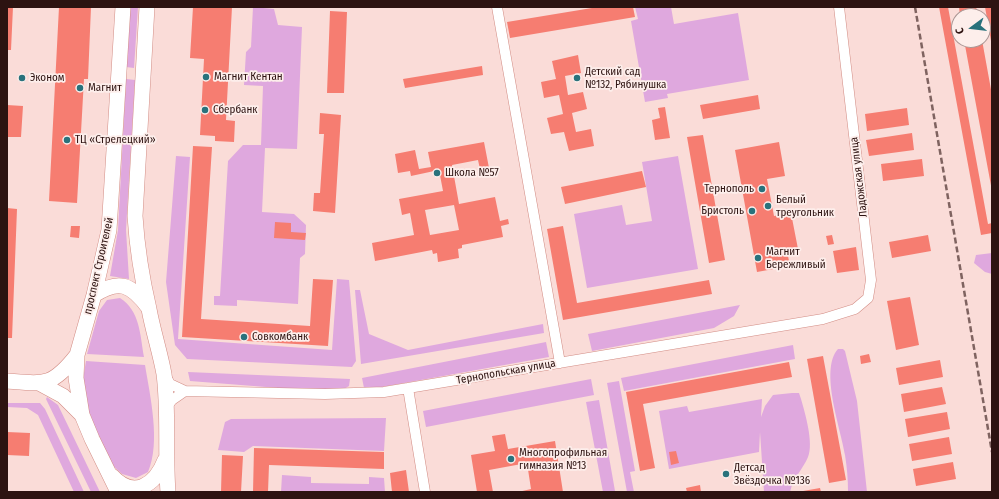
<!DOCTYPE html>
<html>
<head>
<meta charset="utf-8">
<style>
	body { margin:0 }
	#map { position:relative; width:999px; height:499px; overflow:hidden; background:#fadcd8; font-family:"Fira Sans Condensed",sans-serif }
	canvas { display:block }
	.frame { position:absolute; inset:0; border:8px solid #2d1311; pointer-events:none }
	.north { position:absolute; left:951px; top:8px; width:40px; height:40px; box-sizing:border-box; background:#fdeeeb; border:1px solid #aa9694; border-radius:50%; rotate:255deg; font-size:11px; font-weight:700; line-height:16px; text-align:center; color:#2d1311 }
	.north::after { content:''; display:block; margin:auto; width:14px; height:18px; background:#29727c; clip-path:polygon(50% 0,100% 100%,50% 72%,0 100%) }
</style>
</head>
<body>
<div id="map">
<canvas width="999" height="499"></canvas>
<div class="frame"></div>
<div class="north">С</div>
</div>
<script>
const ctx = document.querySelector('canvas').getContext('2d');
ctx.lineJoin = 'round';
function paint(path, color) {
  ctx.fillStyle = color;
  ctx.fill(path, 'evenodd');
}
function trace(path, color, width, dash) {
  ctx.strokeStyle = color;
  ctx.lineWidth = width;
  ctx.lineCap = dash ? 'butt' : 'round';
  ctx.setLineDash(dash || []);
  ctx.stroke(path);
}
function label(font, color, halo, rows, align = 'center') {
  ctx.font = font + ' "Fira Sans Condensed",sans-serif';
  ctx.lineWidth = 3.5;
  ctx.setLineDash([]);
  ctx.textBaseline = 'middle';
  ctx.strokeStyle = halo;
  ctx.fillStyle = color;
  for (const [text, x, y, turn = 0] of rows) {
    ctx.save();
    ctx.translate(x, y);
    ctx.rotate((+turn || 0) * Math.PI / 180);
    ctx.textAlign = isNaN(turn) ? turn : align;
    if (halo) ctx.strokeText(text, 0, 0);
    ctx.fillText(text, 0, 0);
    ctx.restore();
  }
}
paint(new Path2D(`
	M130 7H138L134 68 126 67Z
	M253 7 274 9 278 25 302 27 297 149 265 148 262 212 294 214 306 225 305 254 300 258 298 304 237 300V306L214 305V296H220L228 161 243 145H261L263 86 244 85 246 52 251 47Z
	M635 7H671L674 24 738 13 749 80 667 94 668 98 645 102 631 21 638 19Z
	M126 79 135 80 126 230 129 279 110 276 118 230Z
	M176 156 190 157 178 339 332 350 337 279 349 280 356 361 352 367 187 359 175 345 166 282Z
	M678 156 698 269 587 288 574 214 622 205 626 225 652 221 642 162Z
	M992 253V274L985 272 974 263 976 255Z
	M355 290H360L369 334 408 350 543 324 544 333 361 364Z
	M120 298C140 311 140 334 144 357L87 354 99 311 107 300Z
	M740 305 734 316 714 328 592 351 588 334Z
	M546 342 549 357 382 387 364 388 362 378Z
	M793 345 795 359 624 391 621 378Z
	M838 349H843L845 351 857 401 867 492H848C848 480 847 467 845 455 841 429 819 370 838 349Z
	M86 361 145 365C150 396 161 442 148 472L136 478 122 474 109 462 88 419 83 379Z
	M188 372 350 379 349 386 344 389 304 390 190 381Z
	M591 379 594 395 426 427 423 411Z
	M619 381 635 471 630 472 634 492H627L607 383Z
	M792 393H799L801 399C805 413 814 443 808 457 803 469 793 478 790 492H764L760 432 759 452 669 469 659 411 687 406 689 412 762 399 761 417 765 406 773 395Z
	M47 397 58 405 100 492H91L46 399Z
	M599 400 615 491 603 492 586 402Z
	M7 403H40L45 409 84 492H74L38 415 27 408 7 407Z
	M386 418 384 451 253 446 244 452 218 450 225 422 231 419Z
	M282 475 311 477V483L369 484V477L384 478 385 492H281Z`), '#dfa8de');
paint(new Path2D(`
	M7 7H13L11 50H7Z
	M59 7H91L88 79H84L77 203 49 201Z
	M193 7H232L226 120 235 121 234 142 215 141V136L200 135 204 59 190 58Z
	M598 7H633L635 17 510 38 507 22Z
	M939 7H948L988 224 992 223V233L981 235Z
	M959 7H976L978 16H960Z
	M985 7H992V40L991 41Z
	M330 11 347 12 344 93H327Z
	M964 40H982L992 95V191Z
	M578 55 581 73 565 76 568 95 583 92 587 109 572 113 576 132 591 129 594 146 569 151 564 132 551 134 547 118 563 114 559 95 544 98 541 82 556 79 552 61Z
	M482 66 483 75 405 88 403 79Z
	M758 95 760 109 703 119 700 105Z
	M7 105 23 106 21 137H7Z
	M665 107 670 138 655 140 652 120 660 118 658 108Z
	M907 108 909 125 867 131 865 114Z
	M320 113 341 115 335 213 313 211 314 193H320L324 134H319Z
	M912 133 914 150 869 156 866 140Z
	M703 135 725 260 709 263 687 137Z
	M484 142 489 168 480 169 478 160 452 165 459 204 495 197 500 221 508 219 509 224 501 226 503 237 462 245V248L458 249 459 258 438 262 437 253 433 254 432 250 375 261 372 243 414 235 410 213 402 215 399 199 443 191 439 170 411 176 410 171 398 173 395 154 415 150 419 169 431 167 428 152ZM454 205 459 230 430 235 425 210Z
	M779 142 785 176 767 179 774 216 791 213 798 249 787 251 790 266 757 272 735 150Z
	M193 146 212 147 201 319 310 326 313 279 333 280 328 346 182 337Z
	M922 159 924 176 883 181 881 164Z
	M642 171 646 187 565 204 561 187Z
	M7 208 17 209 12 338H7Z
	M275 222 291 223V232L306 233 305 240 274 238Z
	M71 226H80L79 238 70 237Z
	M563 226 577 303 709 280 712 294 563 320 547 229Z
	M832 235 834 244 828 245 826 236Z
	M928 235 931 251 892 258 889 242Z
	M856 247 859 270 837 273 833 251Z
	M910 297 919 345 896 350 887 301Z
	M869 354 871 362 861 364 860 356Z
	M823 356 846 480 829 483 807 359Z
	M940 360 943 377 899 385 896 368Z
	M789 362 792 377 643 404 655 468 640 471 626 392Z
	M942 387 946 404 904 412 901 394Z
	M947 412 950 429 908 437 905 419Z
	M7 432 30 433 29 456 7 455Z
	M505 434 508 449 555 441 563 492H518L531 489 527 463 489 470 493 492H477L471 455 495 451 492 436Z
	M949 437 952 454 912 461 909 444Z
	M254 448 384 452V469L269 465 268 492H253Z
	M676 451 679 463 671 465 669 452Z
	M222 455 243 456 241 492H221Z
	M953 462 956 479 916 486 913 469Z
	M406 470 409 492H392L390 473Z
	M700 485 701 492H687L686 488Z
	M820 488 821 492H803V491Z`), '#f67d71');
const minor = new Path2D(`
	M497 7 560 363
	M165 375 170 384 185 391 325 394 384 392 823 319 855 309 868 298 871 280 839 7
	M408 388 425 492
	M167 406 172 400 185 391`);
const primary = new Path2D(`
	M147 7 135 216C137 247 142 279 149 309 153 331 160 352 164 374 169 413 165 453 168 492
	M94 295C119 279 131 284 148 307
	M7 381C44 384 52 387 77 355
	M39 383 63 396 82 415
	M112 476C133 499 155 486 165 460
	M118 492 92 439 82 415 76 378 77 355 94 295 109 230 123 7`);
trace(minor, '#d28d85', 11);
trace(primary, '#d28d85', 16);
trace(minor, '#fff', 10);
trace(primary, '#fff', 15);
trace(new Path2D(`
	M915 7 992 452`), '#7f6360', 2.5, [6, 3]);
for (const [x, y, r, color] of [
	[206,77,4,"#29727c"],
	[22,78,4,"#29727c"],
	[577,78,4,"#29727c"],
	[80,88,4,"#29727c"],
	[205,110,4,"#29727c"],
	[67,140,4,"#29727c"],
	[437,173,4,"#29727c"],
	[762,189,4,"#29727c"],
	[768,206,4,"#29727c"],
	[752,211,4,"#29727c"],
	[758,258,4,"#29727c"],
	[244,337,4,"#29727c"],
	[511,459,4,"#29727c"],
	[726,474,4,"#29727c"]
]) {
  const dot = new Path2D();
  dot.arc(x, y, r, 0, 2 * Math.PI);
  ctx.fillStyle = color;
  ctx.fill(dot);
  trace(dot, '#fdeeeb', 1.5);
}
label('11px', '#2d1311', '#fdeeeb', [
	["Детский сад",585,72],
	["№132, Рябинушка",585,85],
	["Магнит Кентан",214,77],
	["Эконом",30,78],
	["Магнит",88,88],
	["Сбербанк",213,110],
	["ТЦ «Стрелецкий»",75,140],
	["Школа №57",445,173],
	["Тернополь",754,189,"right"],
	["Белый",776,200],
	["треугольник",776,213],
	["Бристоль",744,211,"right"],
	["Магнит",766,252],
	["Бережливый",766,265],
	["Совкомбанк",252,337],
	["Многопрофильная",519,453],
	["гимназия №13",519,466],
	["Детсад",734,468],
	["Звёздочка №136",734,481]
], 'left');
label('11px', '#2d1311', '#fdeeeb', [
	["Ладожская улица",859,177,-97],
	["проспект Строителей",99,266,-77],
	["Тернопольская улица",506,372,-10]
]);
</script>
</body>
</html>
